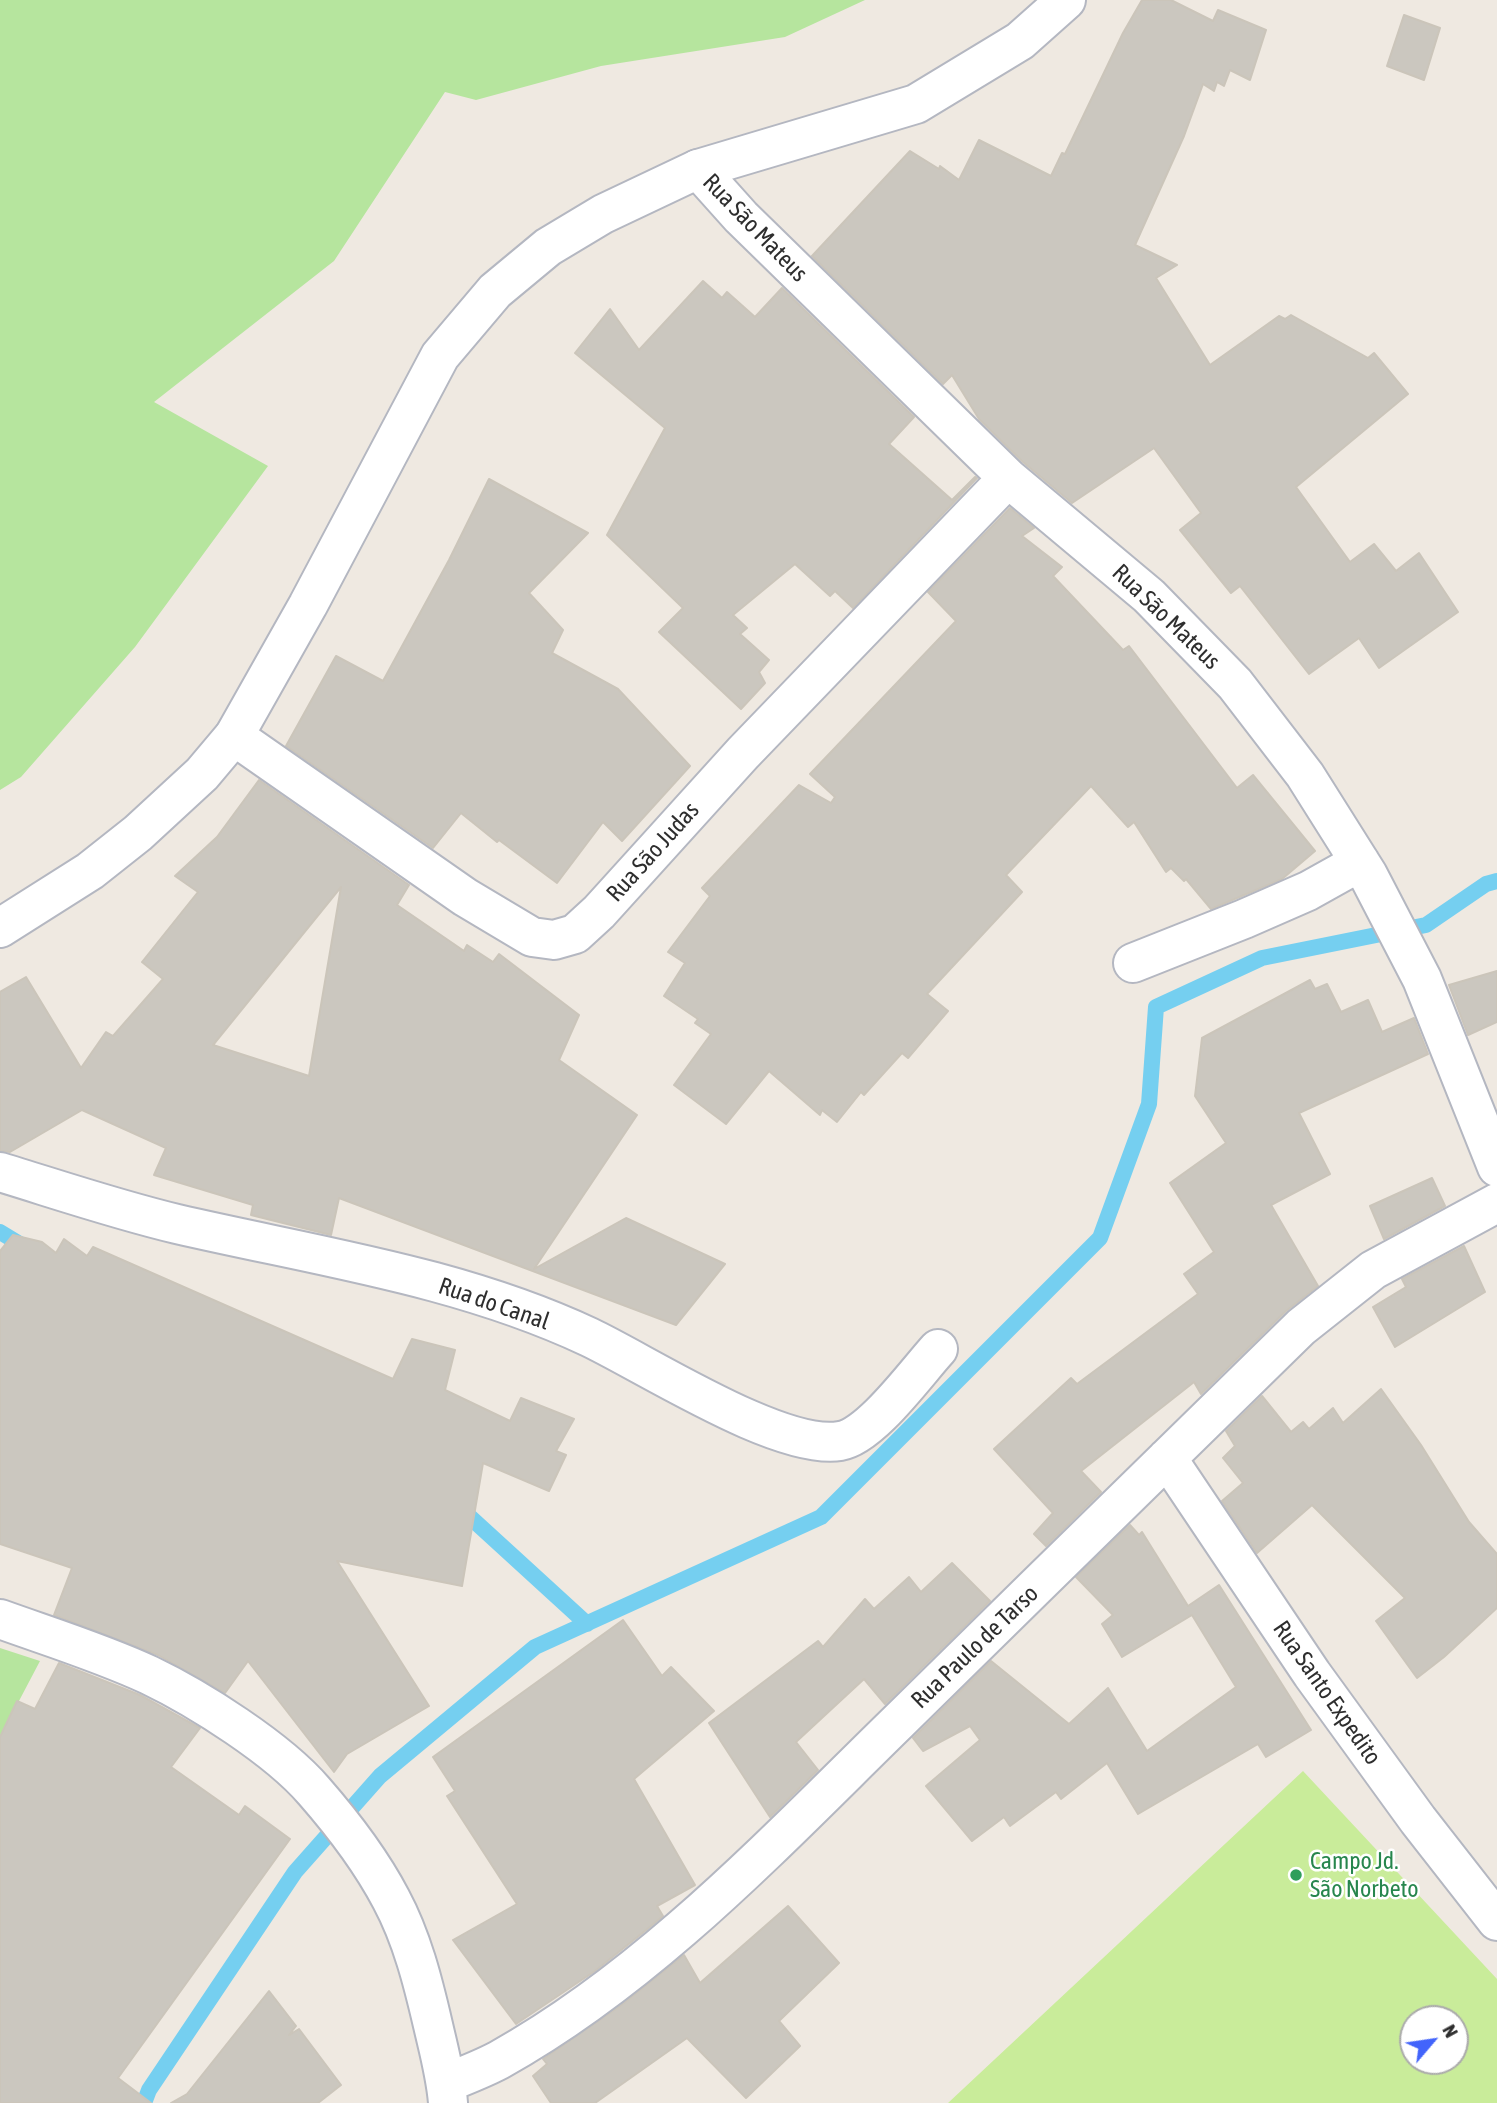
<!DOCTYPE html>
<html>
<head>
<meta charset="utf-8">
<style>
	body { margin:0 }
	#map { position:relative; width:1497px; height:2103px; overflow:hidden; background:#efe9e1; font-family:"Asap Condensed",sans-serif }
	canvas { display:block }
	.north { position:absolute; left:1399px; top:2005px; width:70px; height:70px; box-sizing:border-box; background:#fff; border:2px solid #ababab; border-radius:50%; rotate:61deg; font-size:19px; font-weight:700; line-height:28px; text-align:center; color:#2e2e2e }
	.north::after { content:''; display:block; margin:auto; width:24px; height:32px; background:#4264fb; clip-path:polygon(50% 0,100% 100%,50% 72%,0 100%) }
</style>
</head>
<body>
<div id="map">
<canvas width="1497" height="2103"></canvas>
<div class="north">N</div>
</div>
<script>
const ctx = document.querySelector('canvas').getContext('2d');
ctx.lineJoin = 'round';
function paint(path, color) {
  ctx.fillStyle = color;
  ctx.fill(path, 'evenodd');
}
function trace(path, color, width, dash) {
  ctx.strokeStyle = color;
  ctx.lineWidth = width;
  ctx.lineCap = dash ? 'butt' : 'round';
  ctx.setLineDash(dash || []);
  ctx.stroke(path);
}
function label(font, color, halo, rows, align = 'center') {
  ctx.font = font + ' "Asap Condensed",sans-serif';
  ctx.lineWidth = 5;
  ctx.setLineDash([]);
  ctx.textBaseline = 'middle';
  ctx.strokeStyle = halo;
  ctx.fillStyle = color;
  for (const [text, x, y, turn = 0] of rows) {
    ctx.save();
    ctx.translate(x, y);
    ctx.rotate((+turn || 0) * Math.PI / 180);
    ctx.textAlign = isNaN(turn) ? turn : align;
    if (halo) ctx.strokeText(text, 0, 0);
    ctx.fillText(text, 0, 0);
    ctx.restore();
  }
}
paint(new Path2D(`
	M0 0H865L785 37 601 66 476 100 445 92 334 261 154 402 268 466 135 647 21 777 0 790Z
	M0 1648 40 1661 0 1737Z`), '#b6e59e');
paint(new Path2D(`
	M1303 1771 1497 1979V2103H948ZM1413 2019H1455V2061H1413Z`), '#c9ec9a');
trace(new Path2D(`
	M0 1232 28 1249
	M459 1507 587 1624
	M144 2103 149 2090 295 1872 380 1776 535 1647 821 1517 1100 1238 1149 1104 1156 1007 1262 958 1426 925 1486 884 1497 881`), '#75cff0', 16);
const building = new Path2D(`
	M1142 0H1171L1213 21 1218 10 1266 30 1250 80 1230 70 1224 86 1217 82 1214 91 1203 84 1184 136 1135 245 1177 265 1156 278 1210 365 1279 316 1285 319 1291 315 1368 358 1374 353 1408 394 1296 487 1350 562 1374 544 1396 571 1419 553 1458 612 1379 668 1359 638 1309 674 1240 586 1231 593 1180 530 1201 513 1154 448 1072 503 1023 462 979 419 952 375 943 384 812 256 910 151 939 169 940 166 959 180 979 140 1051 176 1062 153 1065 154 1123 33Z
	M1404 15 1440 28 1424 80 1387 66Z
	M703 281 722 298 727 292 755 317 782 288 914 417 889 444 952 500 975 477 977 478 853 608 835 591 830 596 795 564 733 615 747 628 740 634 769 660 759 672 765 683 741 709 659 632 683 608 607 535 665 428 575 353 610 309 639 350Z
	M489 479 588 533 529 593 563 630 552 653 618 689 690 766 622 841 603 822 557 883 499 840 497 842 461 813 433 848 286 746 336 656 383 681 449 560Z
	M1010 508 1034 528 1022 536 1062 567 1053 576 1123 650 1129 646 1237 788 1253 775 1315 851 1282 879 1211 909 1186 879 1184 881 1171 868 1166 872 1134 822 1128 827 1091 786 1006 875 1022 892 927 994 948 1011 908 1058 902 1053 864 1095 861 1092 837 1122 822 1110 820 1115 769 1071 726 1124 674 1085 711 1034 695 1023 698 1019 664 996 685 963 668 952 710 896 702 888 799 785 831 803 835 797 810 774 956 621 928 592Z
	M259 780 409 885 397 905 464 951 467 945 493 962 499 954 579 1015 559 1060 637 1115 534 1269 626 1218 725 1264 676 1325 339 1198 331 1235 251 1215 253 1205 154 1175 166 1148 82 1110 10 1152 0 1151V992L26 977 81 1068 106 1032 113 1036 163 979 142 962 198 892 175 876 217 837ZM341 887 309 1076 213 1045Z
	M1497 971V1022L1468 1035 1449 985Z
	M1310 980 1315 989 1327 984 1341 1012 1368 1000 1382 1032 1414 1018 1428 1054 1299 1113 1330 1174 1271 1205 1318 1286 1286 1311 1201 1394 1194 1382 1081 1471 1101 1492 1046 1546 1034 1534 1053 1513 994 1449 1071 1378 1077 1384 1198 1294 1184 1274 1214 1252 1170 1183 1226 1143 1195 1096 1202 1038Z
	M1432 1178 1445 1206 1384 1239 1370 1206Z
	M13 1235 42 1242 56 1253 64 1239 87 1256 93 1247 393 1379 412 1339 455 1350 445 1390 510 1421 521 1398 574 1419 556 1451 566 1455 549 1491 483 1463 462 1586 337 1561 429 1706 347 1754 334 1772 248 1661 225 1693 158 1655 54 1615 72 1568 0 1544V1251Z
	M1464 1246 1485 1292 1395 1347 1373 1307 1406 1287 1402 1279Z
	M1381 1389 1421 1445 1469 1522 1497 1554V1608L1444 1657 1417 1678 1376 1621 1405 1598 1312 1505 1257 1553 1222 1501 1243 1483 1223 1458 1235 1446 1226 1431 1262 1396 1291 1432 1303 1422 1309 1429 1333 1408 1343 1423Z
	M1130 1525 1139 1535 1142 1532 1188 1606 1219 1585 1311 1730 1266 1757 1258 1744 1138 1814 1107 1763 1061 1799 1056 1792 1010 1826 1004 1817 972 1841 926 1786 980 1740 970 1726 923 1751 913 1738 991 1661 1069 1724 1108 1688 1147 1751 1236 1687 1192 1615 1122 1657 1102 1624 1113 1615 1076 1577Z
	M952 1563 990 1601 885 1704 864 1679 796 1742 818 1770 770 1817 709 1723 818 1641 823 1647 865 1599 874 1609 909 1577 921 1592Z
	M623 1620 662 1676 671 1667 714 1711 634 1779 695 1885 657 1906 663 1916 645 1931 595 1971 516 2024 453 1940 517 1904 447 1796 455 1791 433 1757Z
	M59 1663 140 1695 200 1728 171 1767 239 1815 245 1806 290 1839 118 2078 151 2103H0V1737L17 1701 35 1709Z
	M788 1906 839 1963 779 2021 800 2046 746 2098 687 2038 595 2103H551L533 2076 547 2064 543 2059 620 2006 684 1955 700 1983Z
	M269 1991 296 2026 289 2035 299 2029 341 2085 318 2103H171L187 2094Z`);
paint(building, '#cbc7bf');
trace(building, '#cbc5ba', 2);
const street = new Path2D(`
	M698 169 741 217 1008 478 1149 596 1235 684 1305 775 1368 875 1422 979 1497 1167
	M234 736 465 897 532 937 554 940 575 934 599 912 743 753 1008 478
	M1133 963 1244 919 1308 891 1360 862
	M0 1172C59 1190 118 1210 177 1224 315 1256 459 1276 589 1337 646 1364 780 1451 840 1441 871 1436 916 1373 938 1349
	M1167 1458 1312 1674 1418 1820 1497 1921
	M0 1619C50 1637 102 1653 149 1675 199 1699 278 1749 314 1791 342 1823 371 1861 391 1899 412 1938 423 1982 433 2025 439 2051 446 2076 448 2103
	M446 2083C464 2076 482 2069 499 2060 650 1976 775 1842 898 1722 1032 1590 1167 1458 1301 1327L1373 1270 1497 1203`);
const secondary = new Path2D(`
	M0 928 90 871 138 833 202 774 234 736 308 605 440 356 495 291 548 247 603 214 698 169 916 104 1020 41 1066 0`);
trace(street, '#b4b7c1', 42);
trace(secondary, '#b4b7c1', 42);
trace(street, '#fff', 38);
trace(secondary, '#fff', 38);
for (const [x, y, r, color] of [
	[1296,1875,7,"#2e9e5b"]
]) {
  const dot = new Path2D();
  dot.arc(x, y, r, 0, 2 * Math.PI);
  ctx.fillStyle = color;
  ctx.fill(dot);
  trace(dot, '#fff', 2.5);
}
label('24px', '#2e2e2e', '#fff', [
	["Rua São Mateus",755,228,46],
	["Rua São Mateus",1166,617,44],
	["Rua São Judas",653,852,-48],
	["Rua do Canal",494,1304,19],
	["Rua Paulo de Tarso",975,1647,-44],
	["Rua Santo Expedito",1327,1693,55]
]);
label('24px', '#27864d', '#fff', [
	["Campo Jd.",1310,1861],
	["São Norbeto",1310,1889]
], 'left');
</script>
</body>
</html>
